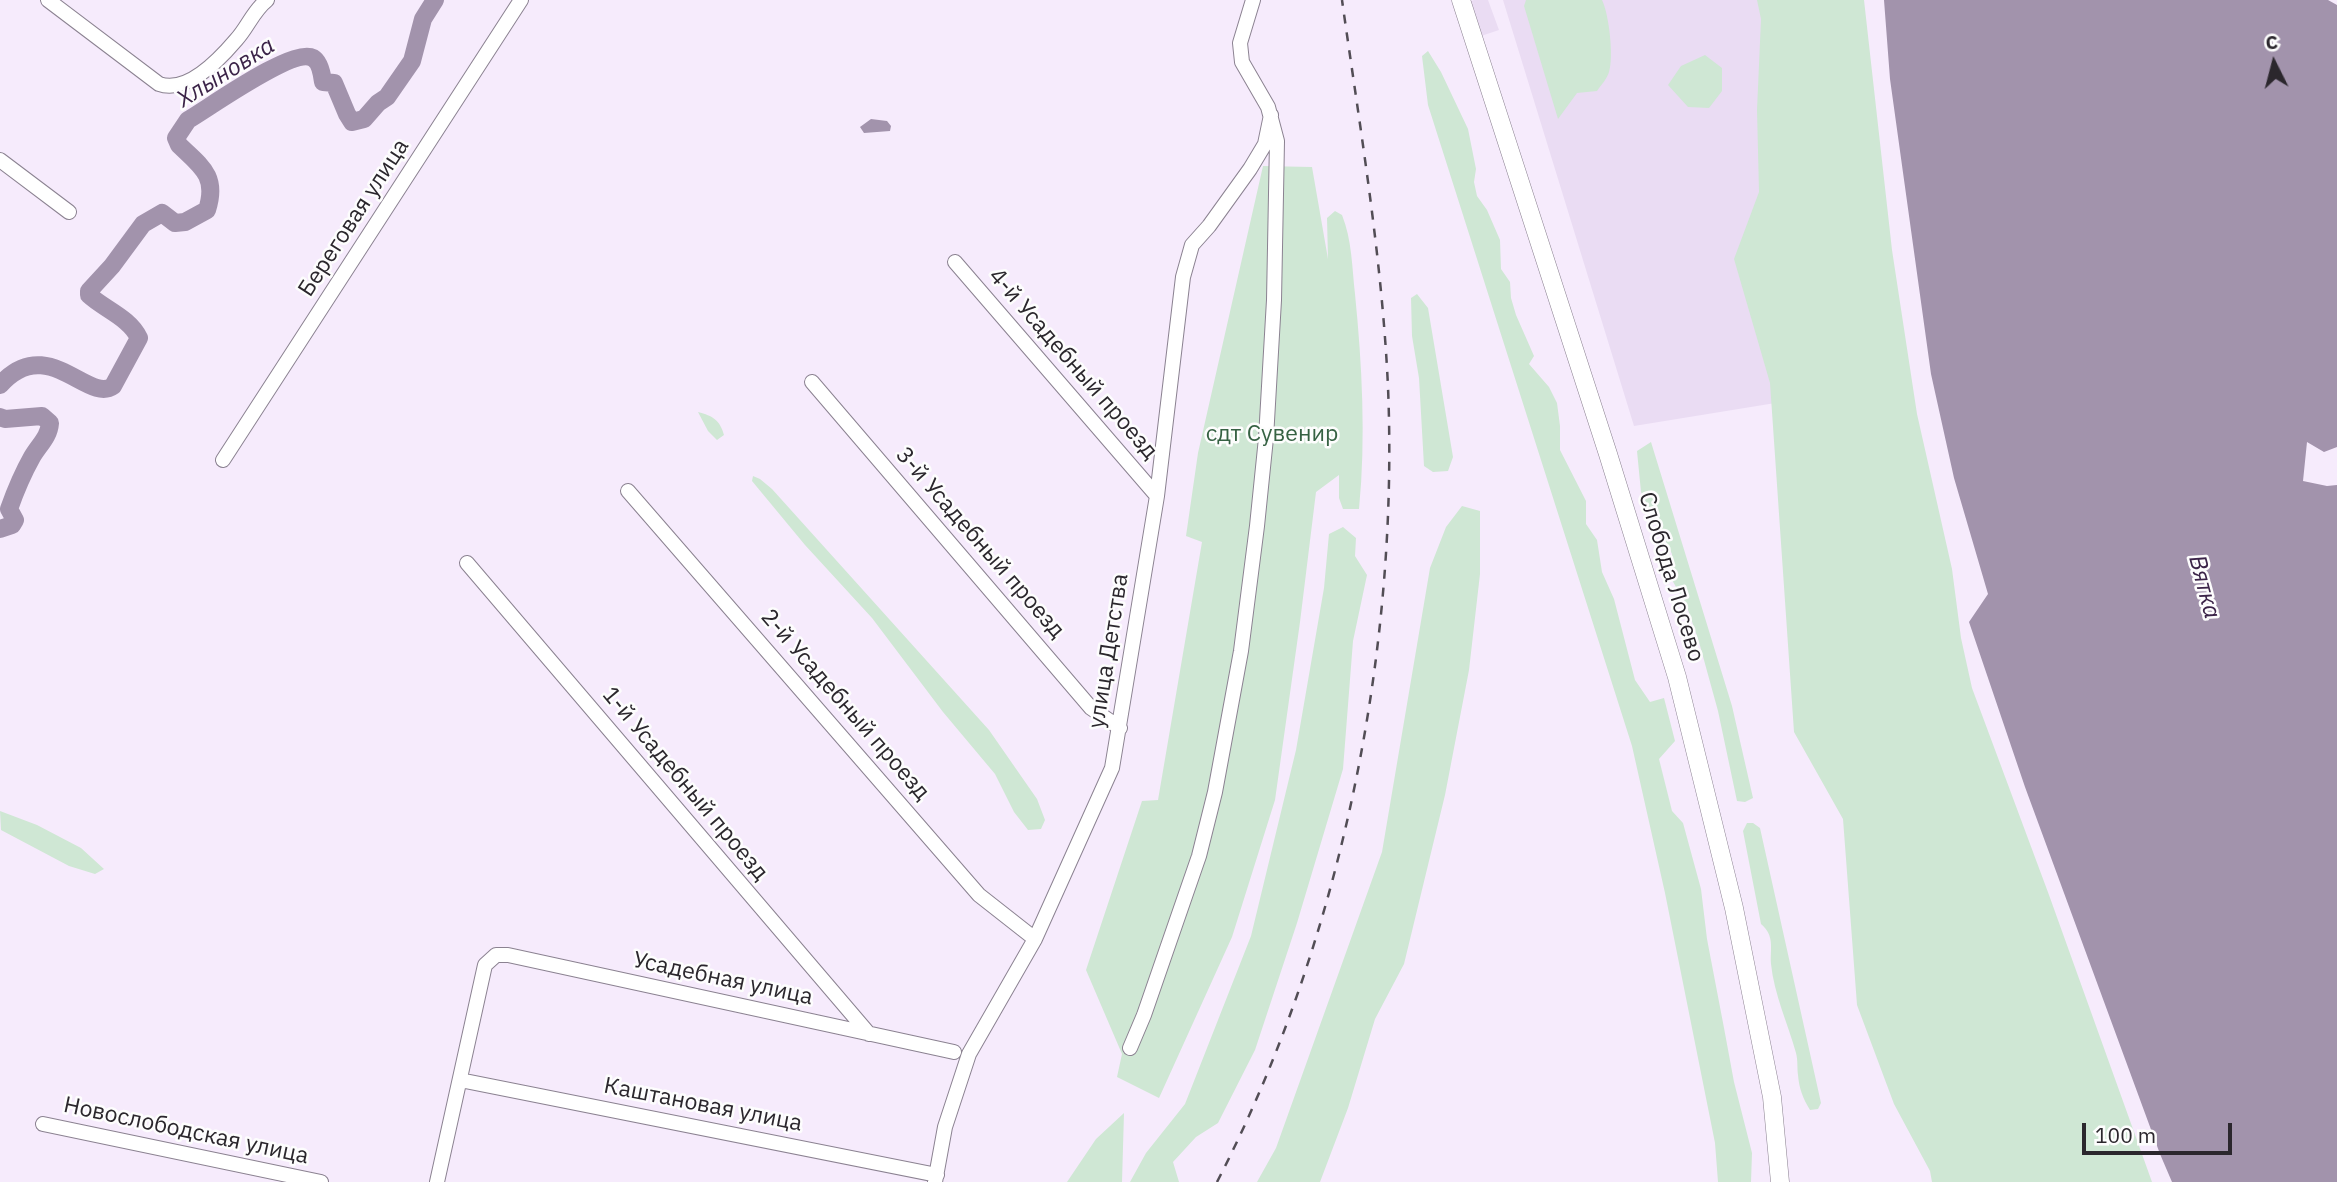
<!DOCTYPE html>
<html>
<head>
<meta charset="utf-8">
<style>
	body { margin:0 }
	#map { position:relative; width:2337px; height:1182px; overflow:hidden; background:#f6ebfc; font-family:"IBM Plex Sans",sans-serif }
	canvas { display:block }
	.north { position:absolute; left:2239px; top:28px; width:70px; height:70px; -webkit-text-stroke:5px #fdfdfd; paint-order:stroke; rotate:354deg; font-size:19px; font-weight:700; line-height:28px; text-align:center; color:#2b272d }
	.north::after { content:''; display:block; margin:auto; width:24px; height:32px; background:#2b272d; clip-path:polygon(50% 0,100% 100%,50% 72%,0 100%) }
	.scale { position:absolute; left:2082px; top:1123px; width:150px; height:32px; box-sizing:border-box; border:4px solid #2b272d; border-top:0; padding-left:9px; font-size:21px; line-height:24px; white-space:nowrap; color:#2b272d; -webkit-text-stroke:5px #fdfdfd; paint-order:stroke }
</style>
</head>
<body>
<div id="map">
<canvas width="2337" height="1182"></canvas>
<div class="north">С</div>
<div class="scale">100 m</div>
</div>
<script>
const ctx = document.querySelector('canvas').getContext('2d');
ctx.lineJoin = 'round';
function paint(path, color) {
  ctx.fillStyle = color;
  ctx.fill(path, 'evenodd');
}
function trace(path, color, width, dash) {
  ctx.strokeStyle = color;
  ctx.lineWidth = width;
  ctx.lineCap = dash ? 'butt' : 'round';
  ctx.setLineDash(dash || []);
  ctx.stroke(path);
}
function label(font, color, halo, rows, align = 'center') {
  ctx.font = font + ' "IBM Plex Sans",sans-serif';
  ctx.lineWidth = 5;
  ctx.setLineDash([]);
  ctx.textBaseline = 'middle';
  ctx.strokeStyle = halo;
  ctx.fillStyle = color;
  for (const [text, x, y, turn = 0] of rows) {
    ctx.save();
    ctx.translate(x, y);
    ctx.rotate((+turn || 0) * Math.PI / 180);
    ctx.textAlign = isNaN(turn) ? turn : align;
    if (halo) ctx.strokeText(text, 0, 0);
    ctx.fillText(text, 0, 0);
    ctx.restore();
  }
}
paint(new Path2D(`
	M1474 0H1488L1499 30 1481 36 1469 2Z
	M1503 0H1850L1886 385 1634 426Z`), '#eadcf3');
paint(new Path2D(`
	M1526 0H1602C1609 14 1614 57 1609 72 1607 79 1601 85 1597 91L1577 93 1558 119 1524 6Z
	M1757 0H1864L1892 250 1917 414 1952 569 1961 638 1972 688 2049 895 2152 1182H1932L1930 1171 1894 1104 1857 1005 1843 819 1794 732 1770 383 1734 259 1759 192 1757 110 1761 19Z
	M1428 51 1441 72 1468 129 1476 169 1474 182 1477 196 1487 210 1500 240 1501 269 1510 282 1511 298 1516 315 1534 356 1529 364 1549 387 1557 403 1560 426V450L1586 501V524L1597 540 1602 572 1614 599 1635 680 1650 702 1664 698 1675 741 1659 759 1672 811 1683 823 1701 889 1707 939 1724 1028 1734 1082 1752 1153 1751 1182H1718L1715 1143 1665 893 1632 746 1428 105 1422 56Z
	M1705 55 1722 68V91L1709 108 1688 107 1668 85 1681 66Z
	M1263 166 1312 167 1328 259 1327 218 1335 211 1342 215C1352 240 1352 267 1355 294 1362 364 1366 438 1359 509H1343L1339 498V475L1316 492 1300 622 1275 800 1232 937 1159 1098 1117 1077 1122 1054 1086 970 1142 801 1158 800 1202 542 1186 536 1198 453Z
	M1417 294 1428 308 1453 457 1448 471 1433 472 1424 466 1419 378 1412 336 1411 298Z
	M698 412C713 416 720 420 724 435L717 440 708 431Z
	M1651 442 1732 706 1753 798 1745 802 1737 801 1718 711 1699 642 1686 604 1672 580V554L1641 492 1637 451Z
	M753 476 760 479 772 489 989 730 1037 799 1045 820 1041 829 1028 830 1014 812 995 774 943 712 872 618 805 545 752 481Z
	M1462 506 1480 511V574L1469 670 1445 795 1404 964 1375 1019 1348 1108 1320 1182H1257L1276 1148 1382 852 1430 568 1446 527Z
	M1343 527 1356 538 1355 556 1367 575 1353 641 1343 769 1297 923 1255 1050 1218 1123 1196 1137 1173 1162 1179 1182H1130L1146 1153 1185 1104 1251 936 1296 750 1324 588 1329 534Z
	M0 811 37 825 81 848 104 869 95 874 69 866 1 830Z
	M1747 823H1753L1760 828 1821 1103 1818 1109 1810 1110C1803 1099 1799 1088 1798 1075 1797 1068 1798 1060 1796 1053 1788 1024 1774 994 1771 964 1770 948 1775 936 1761 924L1743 831Z
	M1124 1113 1122 1182H1067L1096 1139Z`), '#cfe7d4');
paint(new Path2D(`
	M1884 0H2328L2337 5V447L2324 452 2307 442 2303 481 2327 486 2337 485V1182H2172L2160 1154 2025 787 1969 622 1988 594 1954 478 1931 374 1890 79Z
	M871 119 887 121 891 126 890 131 864 133 860 127Z`), '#a293ac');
trace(new Path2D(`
	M0 385C47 332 88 404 113 386L139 338C130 318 104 309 89 295V291L112 266 143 224 162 213 175 223 185 222 207 210C218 176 201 166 179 145L176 138 188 120C209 108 293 47 313 58 320 62 322 74 323 82L334 83 347 114 352 122 364 119 378 103 387 97 412 61 423 19 435 0
	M0 417 5 419 42 416 50 423C49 437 39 445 32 457 23 473 15 492 9 509L15 520 12 525 0 529`), '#a293ac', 18);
const minor = new Path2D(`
	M48 0 159 84C187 94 219 60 236 40 248 27 253 11 267 0
	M0 160 69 212
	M955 262 1157 496
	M812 382 1091 708 1120 728
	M223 460 521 0
	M628 491 979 895 1035 939
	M467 563 869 1034
	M1130 1048 1144 1015 1199 856 1215 792 1241 651 1257 526 1266 438 1274 300 1277 141 1268 107 1242 62 1240 43 1253 0
	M460 1080 937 1175
	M43 1124 321 1182
	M437 1182 485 965 496 955H508L954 1052
	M935 1182 945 1127 969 1054 1035 939 1112 768 1157 496 1183 277 1192 245 1209 226 1250 169 1265 144 1271 115`);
const major = new Path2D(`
	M1461 0 1608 454 1677 677 1734 908 1772 1097 1780 1182`);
trace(minor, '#8b8291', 16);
trace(major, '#8b8291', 19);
trace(minor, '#fff', 14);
trace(major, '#fff', 18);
trace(new Path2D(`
	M1217 1182C1340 944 1399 654 1388 387 1382 257 1360 128 1342 0`), '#524d55', 2.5, [9, 9]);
label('23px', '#2b272d', '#fdfdfd', [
	["Береговая улица",354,218,-57],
	["4-й Усадебный проезд",1073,364,49],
	["3-й Усадебный проезд",980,543,49],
	["Слобода Лосево",1671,577,73],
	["улица Детства",1109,651,-81],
	["2-й Усадебный проезд",845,705,49],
	["1-й Усадебный проезд",685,784,50],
	["Усадебная улица",723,979,12],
	["Каштановая улица",703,1105,11],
	["Новослободская улица",186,1131,12]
]);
label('23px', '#366243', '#fdfdfd', [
	["сдт Сувенир",1272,434]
]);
label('italic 24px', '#3b2348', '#fdfdfd', [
	["Хлыновка",226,73,-32],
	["Вятка",2204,587,75]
]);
</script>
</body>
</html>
